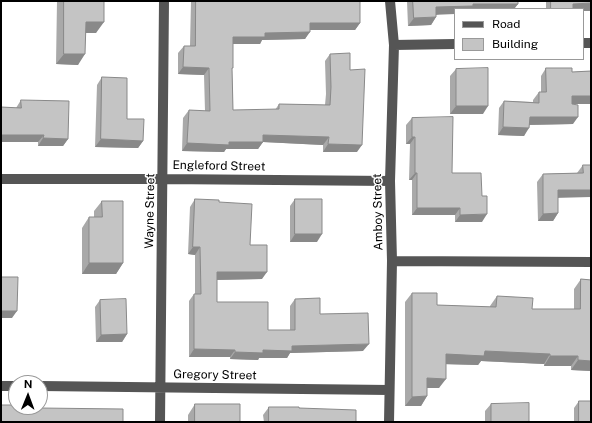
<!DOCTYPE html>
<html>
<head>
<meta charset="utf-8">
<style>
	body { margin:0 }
	#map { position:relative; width:592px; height:423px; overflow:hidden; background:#fff; font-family:"Public Sans",sans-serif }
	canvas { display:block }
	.frame { position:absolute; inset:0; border:2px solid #000; pointer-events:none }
	.legend { position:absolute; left:454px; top:8px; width:130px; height:52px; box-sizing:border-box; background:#fff; border:1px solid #999; margin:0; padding:5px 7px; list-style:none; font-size:12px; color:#000 }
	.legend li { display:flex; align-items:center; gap:8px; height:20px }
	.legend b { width:20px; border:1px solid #999 }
	.north { position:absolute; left:8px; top:375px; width:40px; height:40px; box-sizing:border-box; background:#fff; border:1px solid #999; border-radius:50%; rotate:1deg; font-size:11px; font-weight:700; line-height:16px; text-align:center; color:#000 }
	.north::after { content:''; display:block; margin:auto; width:14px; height:18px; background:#000; clip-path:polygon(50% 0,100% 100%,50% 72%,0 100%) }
</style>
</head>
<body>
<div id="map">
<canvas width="592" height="423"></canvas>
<div class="frame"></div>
<ul class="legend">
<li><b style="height:5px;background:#555"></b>Road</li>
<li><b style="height:11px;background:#c4c4c4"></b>Building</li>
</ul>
<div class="north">N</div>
</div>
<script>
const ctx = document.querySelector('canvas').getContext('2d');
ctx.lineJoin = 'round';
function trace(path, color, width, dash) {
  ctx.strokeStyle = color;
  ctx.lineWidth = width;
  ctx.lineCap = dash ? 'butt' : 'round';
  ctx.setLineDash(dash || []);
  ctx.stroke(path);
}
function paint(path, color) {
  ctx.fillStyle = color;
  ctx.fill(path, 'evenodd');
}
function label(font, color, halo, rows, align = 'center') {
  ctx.font = font + ' "Public Sans",sans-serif';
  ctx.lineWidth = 3;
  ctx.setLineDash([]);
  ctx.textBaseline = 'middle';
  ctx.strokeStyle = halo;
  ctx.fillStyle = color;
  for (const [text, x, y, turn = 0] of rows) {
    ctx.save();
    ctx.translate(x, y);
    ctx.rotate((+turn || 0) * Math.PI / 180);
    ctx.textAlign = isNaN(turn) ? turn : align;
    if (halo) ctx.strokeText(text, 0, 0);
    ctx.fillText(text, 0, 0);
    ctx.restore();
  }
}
trace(new Path2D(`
	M583 43H591
	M394 45 455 44
	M1 179H163L390 181
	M392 261 591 262
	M1 386H16
	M40 386 389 390
	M160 422 164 1
	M389 422 392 261 390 181 394 45 390 1`), '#555', 10);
paint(new Path2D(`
	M57 1H104L96 33H86L78 65 56 64Z
	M191 1H360V23L355 30H310L305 39 262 40 260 44H233L232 70 233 110H275L279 104 325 105 326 94 325 61 330 54 350 70 357 152H323V145L263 142 258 149H226L224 152 182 151 183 118 189 110 205 111 204 75 178 74V53L184 46H190Z
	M407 1H518V4L514 9H455L436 15V17L431 25 408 26Z
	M546 1H591V11H583V9H546Z
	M546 68 572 72 591 71V104H572L573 124 529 125 524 136 498 135 499 108 504 101 533 102V100L539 92H541V76Z
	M456 69 483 114H450V76Z
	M102 77 127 119 143 141 138 148 95 147 97 85Z
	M21 100 68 139 63 146H38V142H1V107L16 108Z
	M412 118 452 173 482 222H455V215H412V180H409L410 144H406V125Z
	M583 165H591L558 198V213L553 221H538L537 182 543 174 577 173Z
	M195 199 219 202 250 245 262 279 217 280V302L268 330H290V306L295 299 320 314 363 351 290 353 287 358H259L258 360 230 359V357H189V301L194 294H195V255L188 254 190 207Z
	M295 199 317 242H290V206Z
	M102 201 123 263 116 274H82V228L89 217H94V211Z
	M581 279 591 280V371L571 370V366H544V364L481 361 478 365 446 364 439 388H427V396L421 406H405V302L412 293 437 305 490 307V306L497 296 532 309H574V289Z
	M100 300 127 334 122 342H96L95 307Z
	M579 401 591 422H574V408Z
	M195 404 240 422H188V415Z
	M491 404 529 422H485V411Z
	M269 407 299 408 356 422H264L263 415Z`), '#a9a9a9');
paint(new Path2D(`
	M591 3V11H583V9H570L573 4Z
	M473 4H518L514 9H455V14L431 15 436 7Z
	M436 17 431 25 408 26 414 18Z
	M86 22H104L96 33H79Z
	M310 23H360L355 30H305Z
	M310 32 305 39 262 40 260 44H227L233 37 265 33Z
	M64 54H85L78 65 56 64Z
	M183 67 209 68 204 75 178 74Z
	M572 96H591V104H567Z
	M456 106H488L483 114H450Z
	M530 117H578L573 124 524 125Z
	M503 127 529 128 524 136 498 135Z
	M1 135H44L38 142H1Z
	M263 135 329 137 323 145 263 142 258 149H226L224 152 182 151 187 143 229 142Z
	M412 137H415L410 144H406Z
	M43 138 68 139 63 146H38Z
	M101 139 143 141 138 148 95 147Z
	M328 144 362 145 357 152H323Z
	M415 173H417L412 180H409Z
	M558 190H591V197L553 198Z
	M417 208H460L455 215H412Z
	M558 213 553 221H538L543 214Z
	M487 214 482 222H455L460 215Z
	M295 234H322L317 242H290Z
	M193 247H200L195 255 188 254Z
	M89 263H123L116 274H82Z
	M217 272H267L262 279 212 280Z
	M1 311H17L12 318H1Z
	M127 334 122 342H96L101 335Z
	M369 344 363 351 290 353 287 358H259L258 360 230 359 235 352 263 350 292 346Z
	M194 349 235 350 230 357H189Z
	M485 351 550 354 544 364 481 361 478 365 439 364 446 354Z
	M550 356H578L571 366H544Z
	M578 360 591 361V371L571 370Z
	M427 378 446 379 439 388H420Z
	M427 396 421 406H405L412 397Z`), '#898989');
const building = new Path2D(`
	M64 1H104V22H86L85 54H64Z
	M196 1H360V23H310V32L265 33V37H233V68H232L233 110 279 109V104L330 105 331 87 330 54 350 53V70L365 69 362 145 328 144 329 137 263 135V142H229V145L187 143 189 110 210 111 209 68 183 67 184 46H195Z
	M413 1H518V4H473V6L436 7V17L414 18Z
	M551 1H591V3L573 4V9H551Z
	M488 68V106H456V69Z
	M546 68H572V72L591 71V96H572V104L578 105V117H530L529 128 503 127 504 101 539 103V92H546Z
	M102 77 127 78V119H144L143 141 101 139Z
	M21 100 69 101 68 139 43 138 44 135H1V107L21 108Z
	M453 117 452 173H481L482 196H487V214L460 215V208H417V173H415V137H412V118Z
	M583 165H591V190H558V213L543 214V174L583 173Z
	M195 199 219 200V202L252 204 250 245H267V272H217V302H268V330H295V299L320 298V314L368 313 369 344 292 346V351L263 350V353L235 352V350L194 349V294H201L200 247H193Z
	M295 199H322V234H295Z
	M102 201H123V263H89V217H102Z
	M1 277H18L17 311H1Z
	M581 279 591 280V361L578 360V356H550V354L485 351 484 356 446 354V379L427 378V396L412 397V293H437V305L496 307 497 296 533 298 532 309H580Z
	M126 299 127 334 101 335 100 300Z
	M579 401H591V422H579Z
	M529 403V422H491V404Z
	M195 404H240V422H195Z
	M1 405H16V407H40V408L123 409V422H1Z
	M269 407H299V408L356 410V422H269Z`);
paint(building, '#c4c4c4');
trace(building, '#898989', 1);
label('12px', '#000', '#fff', [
	["Engleford Street",219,166,1],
	["Wayne Street",150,211,-89],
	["Amboy Street",378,212,-91],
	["Gregory Street",215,375,1]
]);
</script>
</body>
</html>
